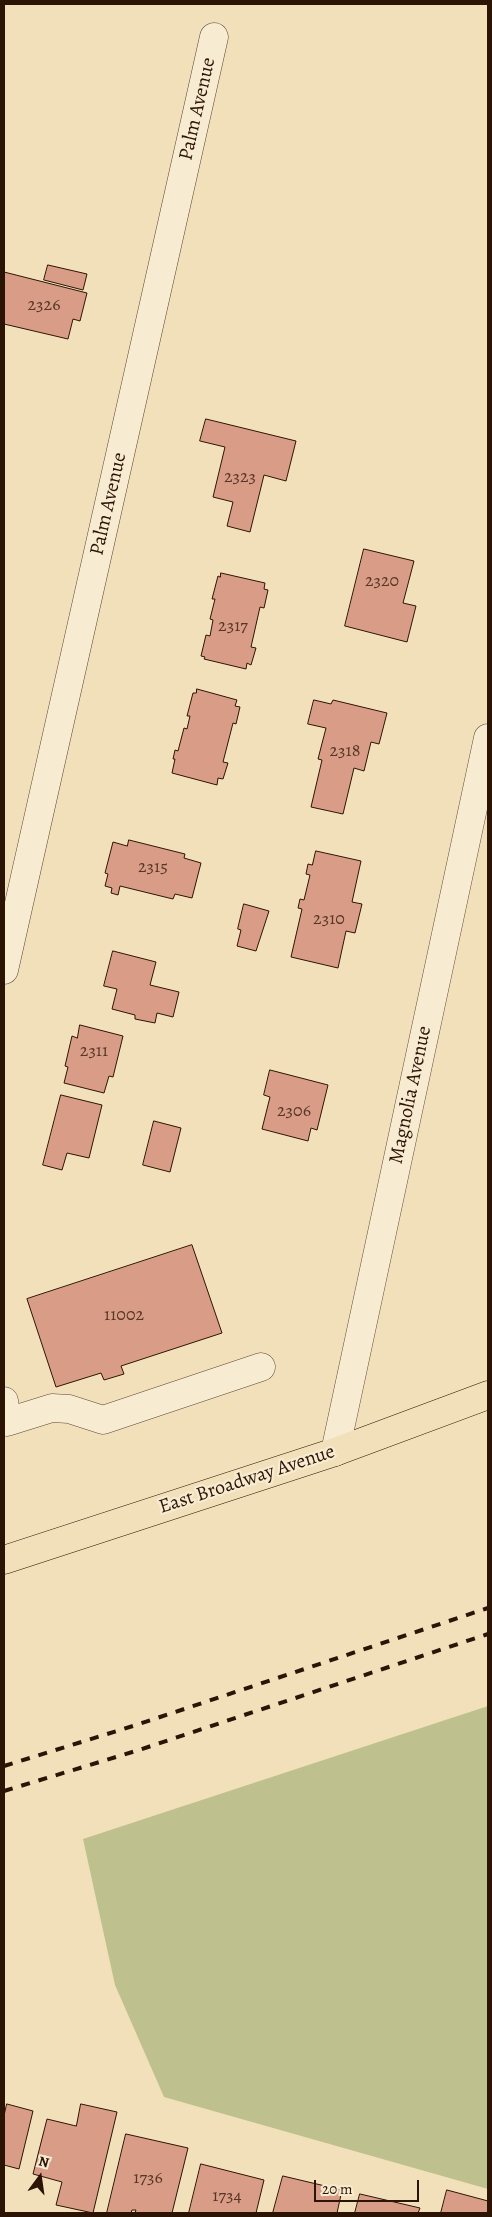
<!DOCTYPE html>
<html>
<head>
<meta charset="utf-8">
<style>
	body { margin:0 }
	#map { position:relative; width:492px; height:2217px; overflow:hidden; background:#f2e0ba; font-family:Alegreya,serif }
	canvas { display:block }
	.frame { position:absolute; inset:0; border:5px solid #2c1405; pointer-events:none }
	.north { position:absolute; left:15px; top:2152px; width:50px; height:50px; -webkit-text-stroke:4px #f7ebd2; paint-order:stroke; rotate:14deg; font-size:14px; font-weight:700; line-height:20px; text-align:center; color:#2c1405 }
	.north::after { content:''; display:block; margin:auto; width:18px; height:22px; background:#2c1405; clip-path:polygon(50% 0,100% 100%,50% 72%,0 100%) }
	.scale { position:absolute; left:314px; top:2180px; width:105px; height:22px; box-sizing:border-box; border:2px solid #2c1405; border-top:0; padding-left:6px; font-size:15px; line-height:18px; white-space:nowrap; color:#2c1405; -webkit-text-stroke:4px #f7ebd2; paint-order:stroke }
</style>
</head>
<body>
<div id="map">
<canvas width="492" height="2217"></canvas>
<div class="frame"></div>
<div class="north">N</div>
<div class="scale">20 m</div>
</div>
<script>
const ctx = document.querySelector('canvas').getContext('2d');
ctx.lineJoin = 'round';
function paint(path, color) {
  ctx.fillStyle = color;
  ctx.fill(path, 'evenodd');
}
function trace(path, color, width, dash) {
  ctx.strokeStyle = color;
  ctx.lineWidth = width;
  ctx.lineCap = dash ? 'butt' : 'round';
  ctx.setLineDash(dash || []);
  ctx.stroke(path);
}
function label(font, color, halo, rows, align = 'center') {
  ctx.font = font + ' Alegreya,serif';
  ctx.lineWidth = 4.5;
  ctx.setLineDash([]);
  ctx.textBaseline = 'middle';
  ctx.strokeStyle = halo;
  ctx.fillStyle = color;
  for (const [text, x, y, turn = 0] of rows) {
    ctx.save();
    ctx.translate(x, y);
    ctx.rotate((+turn || 0) * Math.PI / 180);
    ctx.textAlign = isNaN(turn) ? turn : align;
    if (halo) ctx.strokeText(text, 0, 0);
    ctx.fillText(text, 0, 0);
    ctx.restore();
  }
}
paint(new Path2D(`
	M488 1706V2189L164 2097 115 1985 83 1839Z`), '#bec18d');
const building = new Path2D(`
	M48 265 87 274 83 290 44 280Z
	M4 272 87 293 80 321 73 319 68 339 4 324Z
	M206 419 296 441 286 481 264 475 250 532 227 526 233 502 213 497 225 447 200 441Z
	M364 549 414 561 403 603 416 606 407 642 345 626Z
	M221 573 265 583 264 589 268 590 264 608 260 607 251 647 256 648 251 665 247 663 246 669 204 659 205 657 201 656 206 635 210 636 213 620 210 619 215 599H212L218 576 220 577Z
	M197 689 237 700 235 706 240 707 236 724 233 723 223 762 228 763 223 779 218 778 217 785 172 773 175 759H173L175 750 178 751 184 728 187 729 190 716H187L193 693H196Z
	M314 700 331 704 333 700 387 713 379 744 371 742 364 771 354 768 343 814 311 807 322 760 318 759 326 728 308 724Z
	M129 840 185 854 184 858 201 863 192 898 175 894 173 899 120 886 118 895 111 893 112 888 105 886 108 874 105 873 113 842 127 846Z
	M316 851 361 861 352 902 362 904 355 933 346 931 338 968 291 957 302 909 298 908 300 899 304 900 310 875 306 874 308 864 312 865Z
	M244 904 269 911 256 951 237 946 241 930 238 929Z
	M113 951 156 962 150 985 179 992 173 1017 157 1013 155 1023 135 1019V1015L112 1009 117 989 104 986Z
	M80 1025 123 1036 113 1077 109 1076 104 1093 64 1083 68 1067 65 1066 72 1036 77 1038Z
	M270 1070 328 1085 317 1130 311 1128 308 1141 262 1129 270 1097 264 1095Z
	M61 1095 102 1105 89 1158 67 1153 62 1170 43 1165Z
	M154 1121 181 1128 170 1172 143 1165Z
	M192 1245 222 1333 121 1366 124 1374 104 1380 101 1373 56 1387 27 1299Z
	M7 2104 33 2111 19 2169 4 2165V2116Z
	M81 2104 117 2112 93 2213 56 2205 62 2182 33 2174 47 2119 76 2126Z
	M126 2134 188 2148 172 2213H135L136 2210H132L131 2213H107Z
	M201 2164 264 2180 256 2213H189Z
	M283 2176 342 2190 337 2213H273Z
	M447 2190 488 2201V2213H441Z
	M360 2194 420 2208 418 2213H355Z`);
paint(building, '#d99d87');
trace(building, '#2c1405', 1);
const minor = new Path2D(`
	M4 970 214 37
	M4 1401 7 1422 52 1408 69 1409 103 1420 261 1367
	M335 1452 488 738`);
const major = new Path2D(`
	M4 1560 335 1452 488 1395`);
trace(minor, '#5e4732', 29);
trace(major, '#2c1405', 29);
trace(minor, '#f7ebd2', 28);
trace(major, '#f2e0ba', 28);
trace(new Path2D(`
	M4 1766 133 1726 488 1608
	M4 1791 139 1750 488 1634`), '#2c1405', 4, [9, 9]);
label('18px', '#573626', null, [
	["2326",44,306],
	["2323",240,478],
	["2320",382,582],
	["2317",233,627],
	["2318",345,752],
	["2315",153,868],
	["2310",329,920],
	["2311",94,1052],
	["2306",294,1112],
	["11002",124,1316],
	["1736",148,2179],
	["1734",227,2197]
]);
label('20px', '#2c1405', '#f7ebd2', [
	["Palm Avenue",198,109,-77],
	["Palm Avenue",109,504,-77],
	["Magnolia Avenue",411,1095,-78],
	["East Broadway Avenue",247,1480,-18]
]);
</script>
</body>
</html>
